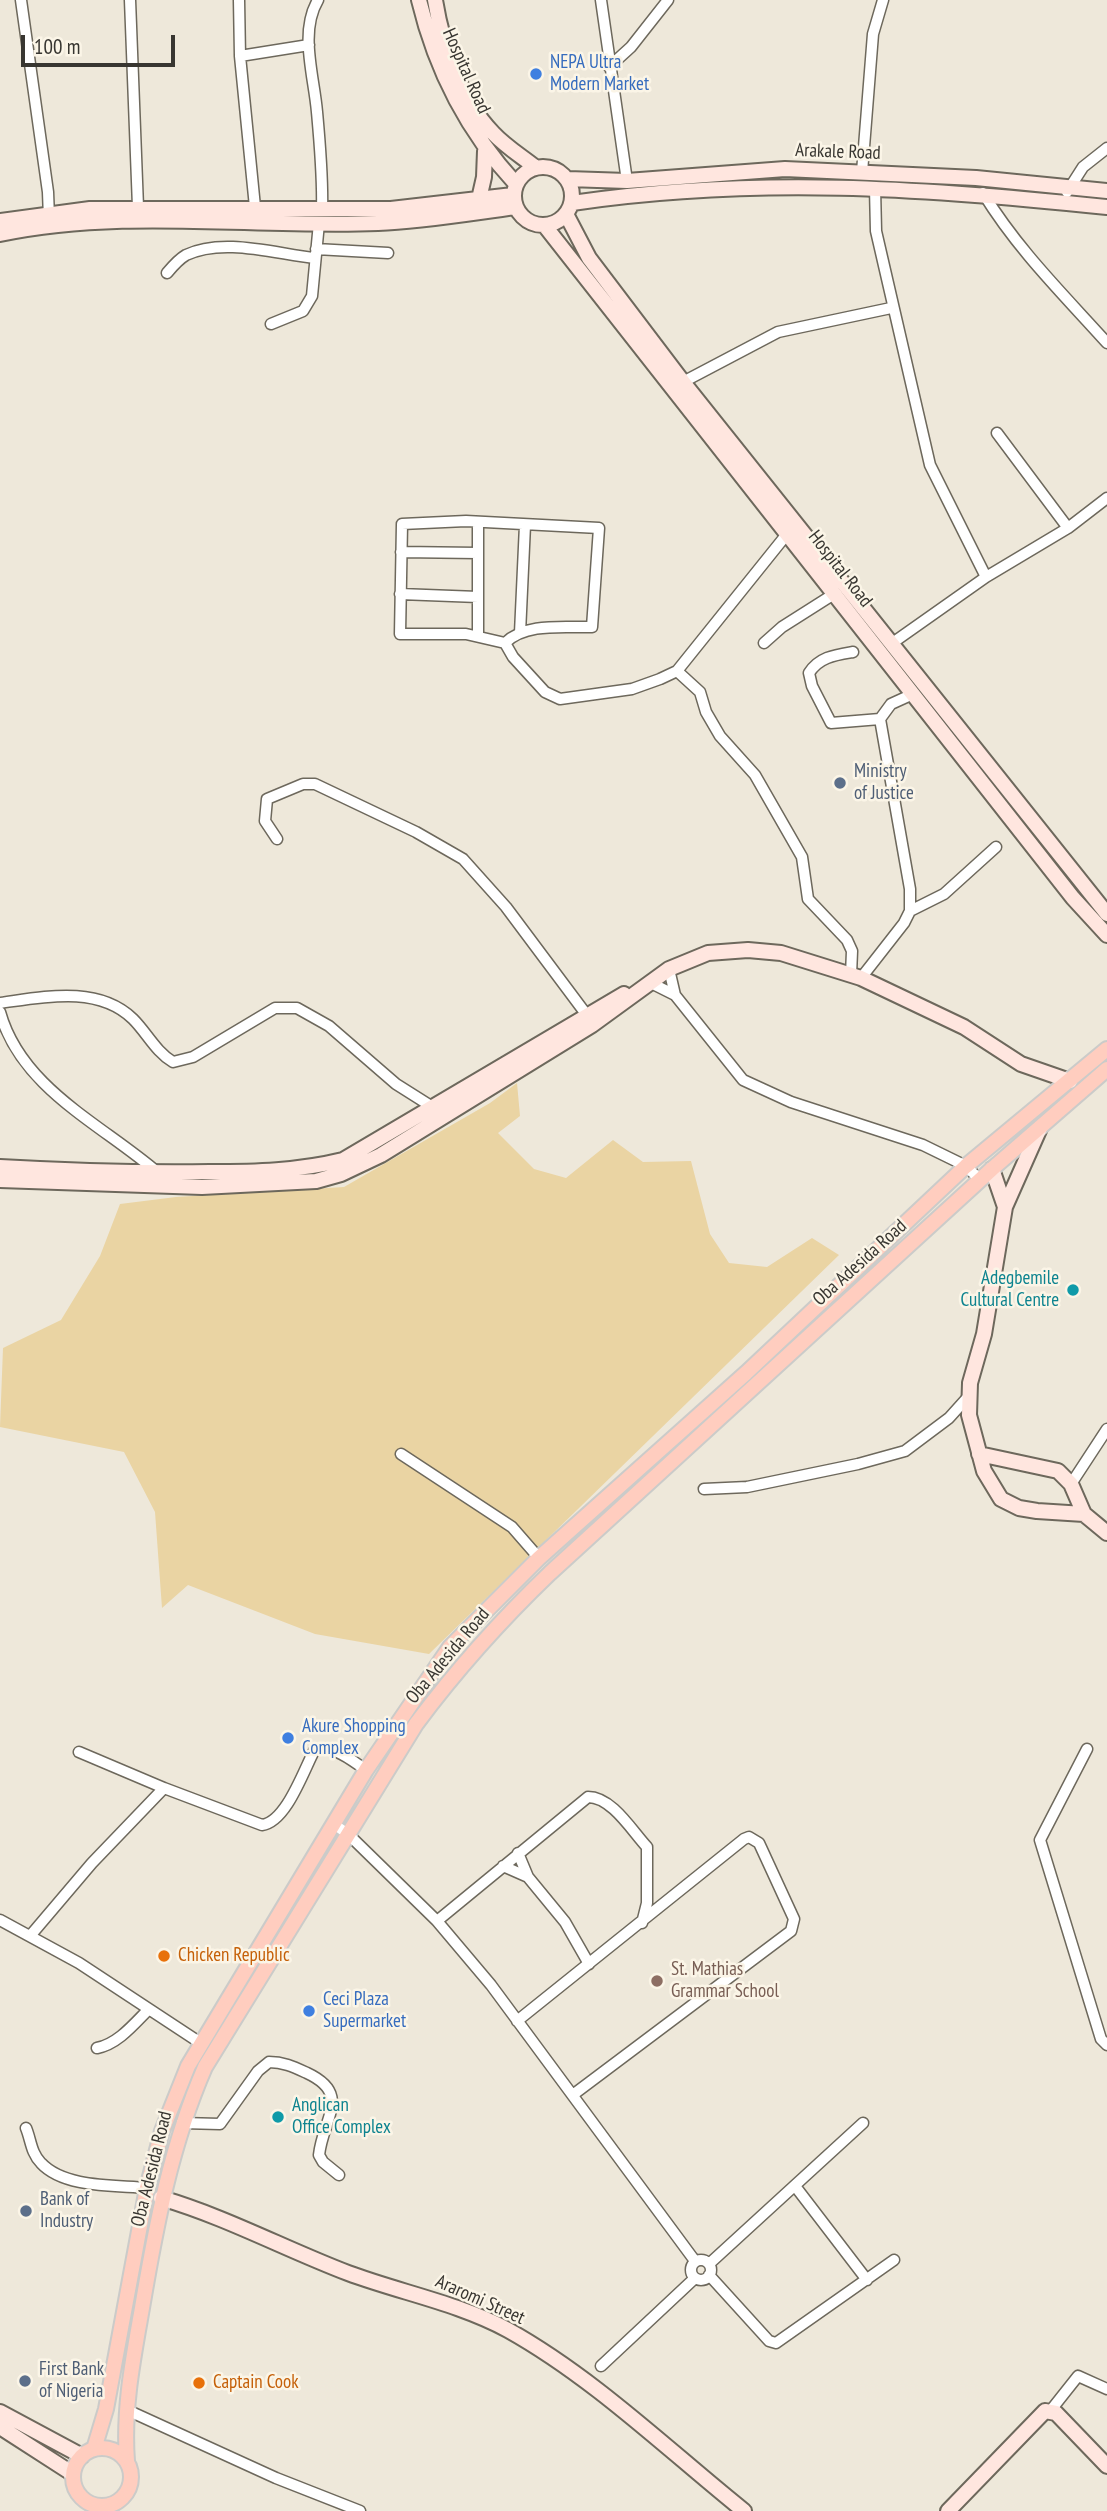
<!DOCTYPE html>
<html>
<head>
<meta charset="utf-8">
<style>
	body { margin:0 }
	#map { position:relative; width:1107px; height:2511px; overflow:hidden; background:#eee8da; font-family:"PT Sans Narrow",sans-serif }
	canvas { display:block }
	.scale { position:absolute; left:21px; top:35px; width:154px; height:32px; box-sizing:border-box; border:4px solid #383631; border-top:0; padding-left:9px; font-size:21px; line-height:24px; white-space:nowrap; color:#383631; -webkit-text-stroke:5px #fbf5e7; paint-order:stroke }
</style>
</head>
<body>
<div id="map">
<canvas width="1107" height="2511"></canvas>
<div class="scale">100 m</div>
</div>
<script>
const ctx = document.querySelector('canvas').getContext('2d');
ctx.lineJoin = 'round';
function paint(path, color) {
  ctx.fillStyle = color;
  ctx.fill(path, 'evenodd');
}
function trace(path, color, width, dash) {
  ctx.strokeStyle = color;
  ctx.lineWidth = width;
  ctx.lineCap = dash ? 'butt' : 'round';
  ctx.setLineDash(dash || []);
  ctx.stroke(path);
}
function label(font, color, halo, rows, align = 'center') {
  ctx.font = font + ' "PT Sans Narrow",sans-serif';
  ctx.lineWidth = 5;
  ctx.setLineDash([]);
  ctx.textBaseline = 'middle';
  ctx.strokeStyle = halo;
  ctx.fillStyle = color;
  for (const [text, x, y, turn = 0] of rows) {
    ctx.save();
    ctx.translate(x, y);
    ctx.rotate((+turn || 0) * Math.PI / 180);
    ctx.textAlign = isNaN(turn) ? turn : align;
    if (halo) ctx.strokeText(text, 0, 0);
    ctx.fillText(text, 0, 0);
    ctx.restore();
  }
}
paint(new Path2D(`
	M517 1083 520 1116 498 1133 534 1169 566 1178 613 1140 643 1162 691 1161 710 1234 729 1263 767 1267 812 1238 839 1255 429 1654 315 1634 188 1585 162 1608 155 1512 124 1452 0 1427 3 1348 61 1320 100 1256 120 1204 176 1197 344 1187 490 1103Z`), '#ead4a3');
const street = new Path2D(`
	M21 0 48 192 49 218
	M130 0 138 207
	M239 0 240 56 255 207
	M318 0C299 32 314 76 317 112 320 145 323 177 322 210
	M601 0 627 181
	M240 56 309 45
	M609 67 631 47 668 0
	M862 172 873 34 883 0
	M875 188 876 231 930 465 986 577
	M1067 192 1083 167 1107 148
	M983 193C1018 250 1063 294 1107 343
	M316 249 388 253
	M167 273C172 267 179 259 186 255 223 237 276 254 315 258
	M271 324 303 311 312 296 319 223
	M683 382 778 332 891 308
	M997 433 1068 528
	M401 552 478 553
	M400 594 478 597
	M520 633 525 525
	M478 636V522
	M505 643C526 622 564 628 592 627L599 528 466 521 402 524 400 634H466L505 643 513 657 545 692 560 699 632 689 660 679 677 671 787 534
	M764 643 782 627 834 594
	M891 644 986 577 1068 528 1107 498
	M853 652C835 655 819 657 809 673L812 686 831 723 880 719
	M677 671 700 692 706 712 720 736 755 775 802 857 808 899 847 940 852 951 851 975
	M277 839 265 821 267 799 303 784H315L416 832 463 859 506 907 586 1014
	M910 911 944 894 996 847
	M669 969 675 995 743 1080 791 1102 923 1145 966 1166 980 1180
	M861 978 904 923 910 911V889L880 719 891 704 913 694
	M649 982 675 995
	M0 1003C44 997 98 985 133 1019 147 1033 156 1052 173 1062L193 1057 275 1008H297L329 1026 396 1084 434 1108
	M0 1012C21 1088 101 1124 157 1172
	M401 1454 512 1527 539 1558
	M1071 1484 1107 1429
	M704 1489 747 1487 858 1464 905 1451 949 1418 967 1398
	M1087 1749 1040 1840 1101 2039 1107 2045
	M79 1752 164 1788
	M335 1825 348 1834 437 1921 491 1985 695 2261
	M518 1853 528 1877 565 1922 589 1964
	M503 1866 528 1877
	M0 1920 79 1963 199 2042
	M437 1921 588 1797C612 1797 632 1831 647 1847V1903L642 1923
	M30 1936 92 1863 164 1788 262 1825C286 1822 303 1772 314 1751 332 1743 351 1760 366 1770
	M517 2021 744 1839 749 1837 759 1843 794 1919 791 1931 574 2094
	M97 2048C118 2044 134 2024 149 2009
	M182 2123 220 2124 258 2071 269 2062C284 2062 294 2067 307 2073 352 2094 323 2118 319 2155L323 2162 339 2175
	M26 2128C31 2140 31 2153 41 2163 64 2188 115 2185 147 2188
	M795 2186 867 2280
	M691 2270a10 10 0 1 1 20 0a10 10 0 1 1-20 0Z
	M709 2264 863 2123
	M709 2275 769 2341 776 2343 894 2260
	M601 2366 695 2278
	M127 2410 276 2478 360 2511
	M1051 2410 1078 2376 1107 2389`);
const secondary = new Path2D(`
	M419 0C436 71 467 131 516 184
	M435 0C442 44 461 101 493 133 505 146 521 156 535 167
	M514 196a29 29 0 1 1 58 0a29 29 0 1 1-58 0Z
	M568 179 627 181 785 169 976 178 1107 191
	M479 199 484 177 485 151
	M572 203C757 176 923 188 1107 207
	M566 214 589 258 683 382 1107 914
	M0 221 90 209H391L513 195
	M545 226 1073 898 1107 935
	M0 234C125 208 252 228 378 223 424 221 470 213 516 207
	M1040 1128 1005 1207 984 1334 970 1383 969 1415 984 1471 1001 1499 1019 1508 1037 1511 1084 1514
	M0 1167C70 1171 139 1173 210 1172 255 1172 298 1171 343 1160L624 994
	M992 1169 1005 1207
	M0 1180 202 1187 316 1181 341 1174 381 1155 592 1025 669 969 708 953 748 950 781 953 861 978 964 1027 1021 1064 1070 1081
	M979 1454 1058 1471 1071 1484 1084 1514 1107 1533
	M161 2198C226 2217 285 2249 348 2273 402 2293 458 2303 508 2330 594 2378 668 2450 744 2511
	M0 2412 82 2456
	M0 2427 73 2474
	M948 2511 1045 2411 1056 2413 1107 2466`);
const primary = new Path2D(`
	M73 2477a29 29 0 1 1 58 0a29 29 0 1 1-58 0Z
	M94 2449 106 2409 147 2188 162 2131 188 2066 366 1770 450 1647 539 1558 746 1373 966 1166 1107 1049
	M127 2461C123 2409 133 2359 142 2308 156 2225 171 2145 205 2067L416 1724C457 1669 501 1620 550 1573L992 1169 1107 1069`);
trace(street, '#6d685c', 13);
trace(secondary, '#6d685c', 18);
trace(primary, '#cbcbc9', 18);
trace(street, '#fff', 10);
trace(secondary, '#ffe6df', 14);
trace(primary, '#ffcdbf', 14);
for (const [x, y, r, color] of [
	[536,74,7,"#3f7fe0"],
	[840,783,7,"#5c6f8a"],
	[1073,1290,7,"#0f9aa8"],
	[288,1738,7,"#3f7fe0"],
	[164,1956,7,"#e8710a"],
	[657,1981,7,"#8d6e63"],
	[309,2011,7,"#3f7fe0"],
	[278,2117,7,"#0f9aa8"],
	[26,2211,7,"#5c6f8a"],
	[25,2381,7,"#5c6f8a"],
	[199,2383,7,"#e8710a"]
]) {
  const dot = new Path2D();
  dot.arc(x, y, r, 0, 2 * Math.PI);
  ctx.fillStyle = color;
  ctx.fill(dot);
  trace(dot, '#fbf5e7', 2.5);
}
label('19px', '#366cbe', '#fbf5e7', [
	["NEPA Ultra",550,63],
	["Modern Market",550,85],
	["Akure Shopping",302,1727],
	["Complex",302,1749],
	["Ceci Plaza",323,2000],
	["Supermarket",323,2022]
], 'left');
label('19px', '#383631', '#fbf5e7', [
	["Hospital Road",466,71,66],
	["Arakale Road",838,152,2],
	["Hospital Road",840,569,52],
	["Oba Adesida Road",860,1263,-42],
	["Oba Adesida Road",448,1656,-50],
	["Oba Adesida Road",152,2169,-76],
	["Araromi Street",480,2300,24]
]);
label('19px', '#4e5e75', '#fbf5e7', [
	["Ministry",854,772],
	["of Justice",854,794],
	["Bank of",40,2200],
	["Industry",40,2222],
	["First Bank",39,2370],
	["of Nigeria",39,2392]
], 'left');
label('19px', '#0d838f', '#fbf5e7', [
	["Adegbemile",1059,1279],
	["Cultural Centre",1059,1301],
	["Anglican",292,2106,"left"],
	["Office Complex",292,2128,"left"]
], 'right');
label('19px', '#c56008', '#fbf5e7', [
	["Chicken Republic",178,1956],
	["Captain Cook",213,2383]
], 'left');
label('19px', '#785e54', '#fbf5e7', [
	["St. Mathias",671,1970],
	["Grammar School",671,1992]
], 'left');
</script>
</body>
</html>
